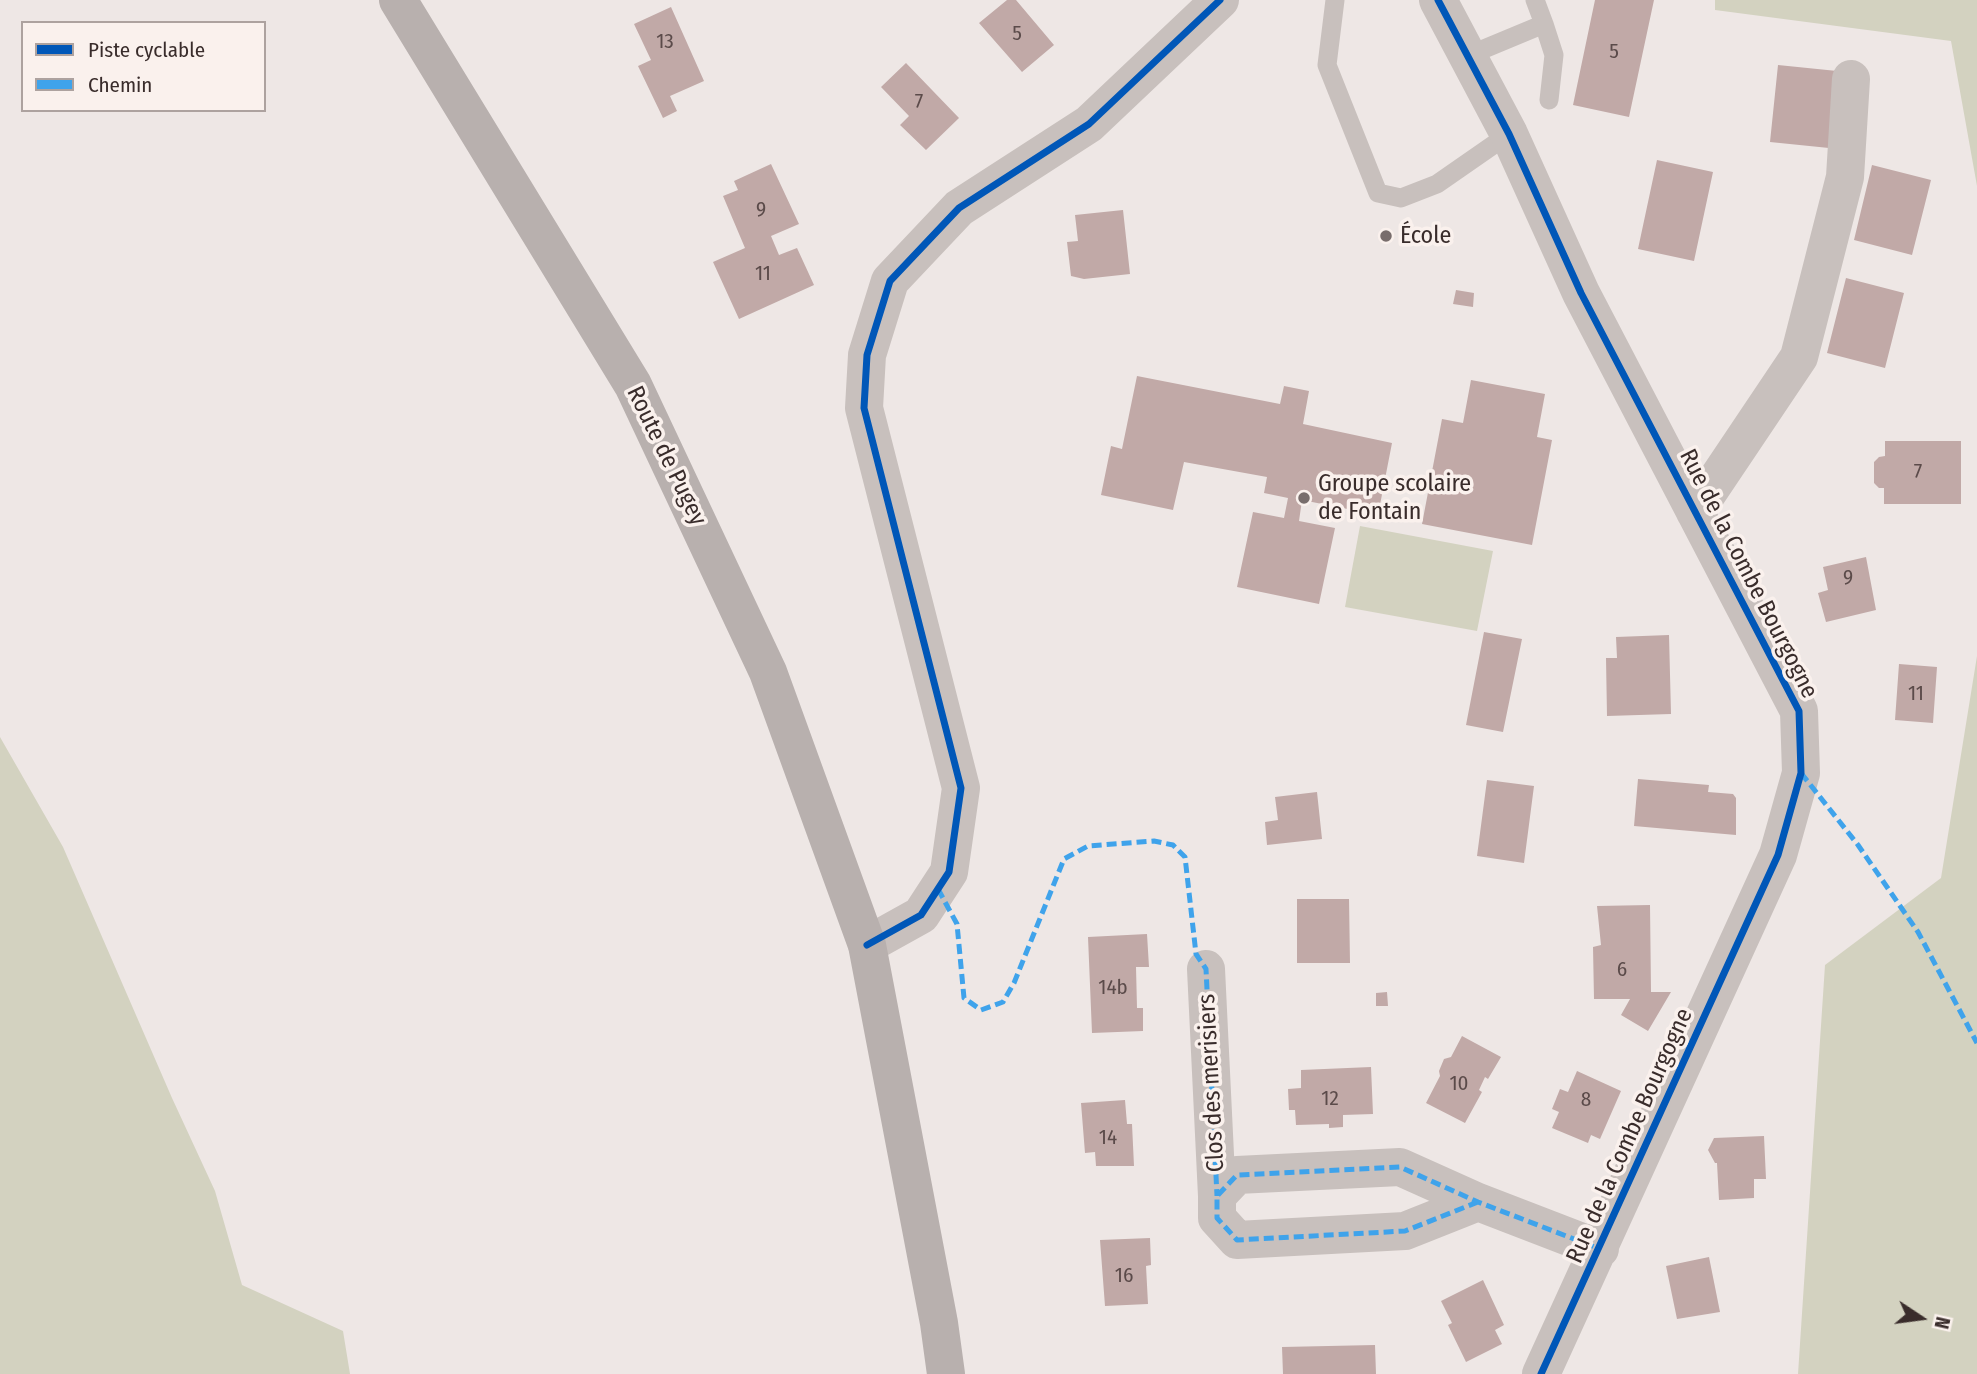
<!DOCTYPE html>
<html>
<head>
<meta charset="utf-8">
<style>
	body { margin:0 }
	#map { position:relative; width:1977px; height:1374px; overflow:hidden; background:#eee7e5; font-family:"Fira Sans Condensed",sans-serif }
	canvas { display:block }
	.legend { position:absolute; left:21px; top:21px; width:245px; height:91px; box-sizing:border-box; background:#faf1ed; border:2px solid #ada29f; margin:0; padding:9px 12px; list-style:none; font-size:21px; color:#392c2b }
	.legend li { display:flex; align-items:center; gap:14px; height:35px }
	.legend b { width:35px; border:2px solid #ada29f }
	.north { position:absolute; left:1886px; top:1283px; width:70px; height:70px; -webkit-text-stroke:5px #faf1ed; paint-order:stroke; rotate:103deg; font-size:19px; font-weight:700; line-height:28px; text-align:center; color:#392c2b }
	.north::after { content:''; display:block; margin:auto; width:24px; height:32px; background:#392c2b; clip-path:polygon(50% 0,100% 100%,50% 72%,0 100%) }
</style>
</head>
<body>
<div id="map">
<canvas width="1977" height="1374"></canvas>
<ul class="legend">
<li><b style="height:9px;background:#0057b8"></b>Piste cyclable</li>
<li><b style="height:9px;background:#3fa3eb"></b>Chemin</li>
</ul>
<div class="north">N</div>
</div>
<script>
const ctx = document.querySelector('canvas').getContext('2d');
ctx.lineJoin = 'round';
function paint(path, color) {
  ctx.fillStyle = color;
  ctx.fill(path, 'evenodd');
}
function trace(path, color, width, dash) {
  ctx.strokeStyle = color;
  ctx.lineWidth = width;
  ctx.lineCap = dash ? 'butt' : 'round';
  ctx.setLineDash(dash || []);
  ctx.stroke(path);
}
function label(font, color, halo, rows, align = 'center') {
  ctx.font = font + ' "Fira Sans Condensed",sans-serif';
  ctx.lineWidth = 7;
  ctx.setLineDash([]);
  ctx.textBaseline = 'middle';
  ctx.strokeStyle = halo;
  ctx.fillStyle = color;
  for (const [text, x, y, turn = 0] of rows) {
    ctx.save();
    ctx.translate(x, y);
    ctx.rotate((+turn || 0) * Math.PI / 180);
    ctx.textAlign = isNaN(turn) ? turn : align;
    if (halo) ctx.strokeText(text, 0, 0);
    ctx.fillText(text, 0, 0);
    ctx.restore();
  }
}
paint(new Path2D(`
	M1715 0H1977V186L1951 41 1715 10Z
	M1360 526 1493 551 1477 631 1345 607Z
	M1977 656V1374H1798L1825 965 1941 878Z
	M0 737 63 847 172 1098 215 1191 242 1285 343 1331 350 1374H0Z`), '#d3d2c0');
paint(new Path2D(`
	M1007 0H1016L1054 45 1022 72 979 23Z
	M1595 0H1654L1629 117 1573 105Z
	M671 7 704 81 670 96 677 111 663 118 638 66 651 60 634 24Z
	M906 63 959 118 926 150 900 125 909 116 881 87Z
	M1778 65 1837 71 1829 148 1770 142Z
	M1657 160 1713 172 1694 261 1638 249Z
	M771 164 799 224 771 236 779 255 797 248 814 285 739 319 713 262 745 248 723 196 738 190 734 181Z
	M1872 165 1931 180 1912 255 1854 240Z
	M1123 210 1130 274 1084 279 1071 276 1067 242 1078 241 1075 215Z
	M1846 278 1904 293 1885 368 1827 353Z
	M1456 290 1474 293 1473 307 1453 304Z
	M1137 376 1280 404 1284 386 1309 391 1303 424 1392 443 1378 515 1302 500 1299 521 1335 528 1319 604 1237 587 1253 512 1284 518 1288 498 1264 493 1267 477 1184 462 1173 510 1101 495 1111 446 1122 449Z
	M1471 380 1545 394 1537 437 1552 440 1532 545 1422 524 1442 419 1463 423Z
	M1885 441H1961V504H1884V488H1879L1874 483V462L1879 457 1885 456Z
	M1866 557 1876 610 1826 622 1818 593 1828 590 1823 567Z
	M1484 632 1522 639 1503 732 1466 725Z
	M1669 635 1671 714 1607 716 1606 658H1617L1616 637Z
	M1899 664 1937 667 1933 723 1895 720Z
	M1638 779 1709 785 1708 792 1733 794 1736 798V835L1634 826Z
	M1487 780 1534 786 1524 863 1477 856Z
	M1317 792 1322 839 1267 845 1265 822 1278 820 1275 797Z
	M1297 899H1349L1350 963H1297Z
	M1650 905 1651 992H1671L1648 1031 1621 1015 1630 999H1594L1593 947 1601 945 1597 906Z
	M1147 934 1149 967H1136L1137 1008H1143V1031L1092 1033 1088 937Z
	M1387 992 1388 1006H1376V993Z
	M1462 1036 1501 1057 1488 1079 1485 1077 1479 1090 1482 1092 1465 1123 1426 1103 1440 1076 1439 1071 1444 1059 1451 1057Z
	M1371 1067 1373 1114 1343 1115V1127L1329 1128V1124L1296 1125 1295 1110H1289L1288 1089 1301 1088V1070Z
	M1577 1071 1621 1091 1600 1139 1591 1135 1588 1143 1552 1128 1559 1112 1552 1109 1560 1089 1568 1092Z
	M1125 1100 1127 1124H1132L1134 1166H1096L1095 1152 1085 1153 1081 1103Z
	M1764 1136 1766 1179H1754V1198L1719 1200 1717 1163H1715L1708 1150 1714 1138Z
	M1150 1238 1151 1265 1146 1266 1148 1304 1105 1306 1100 1240Z
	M1709 1257 1720 1312 1677 1319 1666 1266Z
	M1483 1280 1504 1325 1495 1330 1502 1344 1466 1362 1448 1325 1452 1323 1441 1301Z
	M1375 1345 1376 1374H1283L1282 1347Z`), '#c1a9a7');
trace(new Path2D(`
	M1335 0 1327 65 1378 193 1401 198 1437 184 1509 134
	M1544 24 1554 55 1549 100
	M1467 56 1544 24 1535 0`), '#c8c0bd', 19);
trace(new Path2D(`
	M1438 0 1509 134 1581 293 1799 711 1801 773 1778 855 1541 1374
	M1695 512 1799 357 1845 177 1851 79
	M867 945 921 915 949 872 961 788 864 408 867 355 890 281 959 208 1089 124 1220 0
	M1206 969 1217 1196
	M1478 1202 1405 1231 1237 1240 1217 1218V1196L1237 1175 1400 1167 1478 1202 1600 1249`), '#c8c0bd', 38);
trace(new Path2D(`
	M398 0 633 385 768 672 867 945 939 1323 946 1374`), '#b8b0ae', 38);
trace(new Path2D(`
	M1801 773 1858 845 1918 932 1977 1043
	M938 889 957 924 964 998 981 1010 1003 1002 1014 983 1064 859 1088 846 1154 841 1173 845 1185 857 1196 954 1206 969 1217 1196
	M1478 1202 1405 1231 1237 1240 1217 1218V1196L1237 1175 1400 1167 1478 1202 1600 1249`), '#3fa3eb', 5, [10, 5]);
trace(new Path2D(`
	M1438 0 1509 134 1581 293 1799 711 1801 773 1778 855 1541 1374
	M867 945 921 915 949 872 961 788 864 408 867 355 890 281 959 208 1089 124 1220 0`), '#0057b8', 7);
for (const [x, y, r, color] of [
	[1386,236,7,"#786d6c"],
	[1304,498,7,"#786d6c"]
]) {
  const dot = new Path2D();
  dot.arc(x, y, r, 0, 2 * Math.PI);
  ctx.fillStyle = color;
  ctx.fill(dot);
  trace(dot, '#faf1ed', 2.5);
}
label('21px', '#5b4b4a', null, [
	["5",1017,34],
	["13",665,42],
	["5",1614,52],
	["7",919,102],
	["9",761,210],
	["11",763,274],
	["7",1918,472],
	["9",1848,578],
	["11",1916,694],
	["6",1622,970],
	["14b",1113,988],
	["10",1459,1084],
	["12",1330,1099],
	["8",1586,1100],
	["14",1108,1138],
	["16",1124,1276]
]);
label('24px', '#392c2b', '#faf1ed', [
	["École",1400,236],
	["Groupe scolaire",1318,484],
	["de Fontain",1318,512]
], 'left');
label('24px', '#392c2b', '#faf1ed', [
	["Route de Pugey",666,456,64],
	["Rue de la Combe Bourgogne",1748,574,63],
	["Clos des merisiers",1212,1083,-93],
	["Rue de la Combe Bourgogne",1630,1136,-66]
]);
</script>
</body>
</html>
